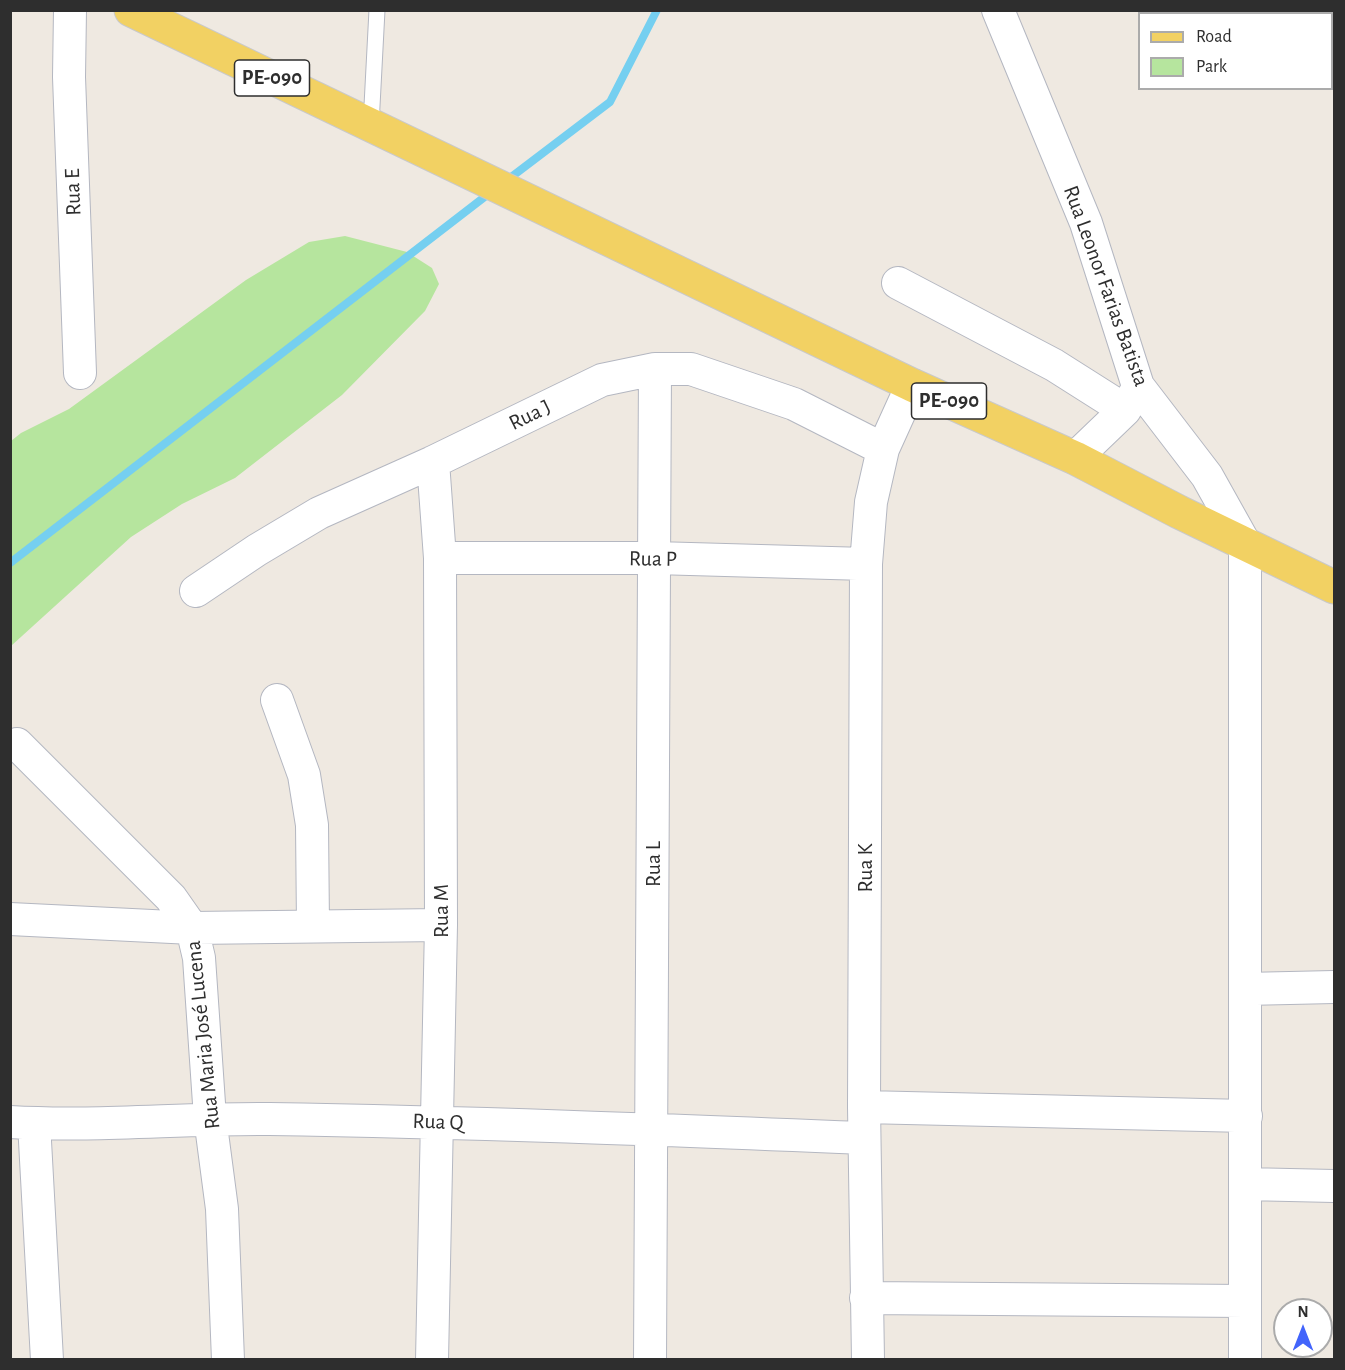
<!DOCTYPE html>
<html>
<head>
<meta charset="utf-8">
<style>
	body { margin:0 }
	#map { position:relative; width:1345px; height:1370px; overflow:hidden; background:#efe9e1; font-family:"Alegreya Sans",sans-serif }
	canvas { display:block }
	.frame { position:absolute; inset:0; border:12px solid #2e2e2e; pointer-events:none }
	.legend { position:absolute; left:1138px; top:12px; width:195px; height:78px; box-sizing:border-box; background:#fff; border:2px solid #ababab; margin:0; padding:8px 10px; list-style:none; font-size:18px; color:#2e2e2e }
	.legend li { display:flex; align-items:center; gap:12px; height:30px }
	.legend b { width:30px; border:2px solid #ababab }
	.north { position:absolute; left:1273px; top:1298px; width:60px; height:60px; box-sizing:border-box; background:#fff; border:2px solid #ababab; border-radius:50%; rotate:0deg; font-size:16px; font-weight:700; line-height:24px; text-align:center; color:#2e2e2e }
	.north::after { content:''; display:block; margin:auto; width:21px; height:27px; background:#4264fb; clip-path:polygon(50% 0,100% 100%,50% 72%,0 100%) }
</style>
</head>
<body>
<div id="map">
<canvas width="1345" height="1370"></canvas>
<div class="frame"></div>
<ul class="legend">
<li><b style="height:8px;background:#f2d163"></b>Road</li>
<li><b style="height:16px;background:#b6e59e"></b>Park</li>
</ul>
<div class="north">N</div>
</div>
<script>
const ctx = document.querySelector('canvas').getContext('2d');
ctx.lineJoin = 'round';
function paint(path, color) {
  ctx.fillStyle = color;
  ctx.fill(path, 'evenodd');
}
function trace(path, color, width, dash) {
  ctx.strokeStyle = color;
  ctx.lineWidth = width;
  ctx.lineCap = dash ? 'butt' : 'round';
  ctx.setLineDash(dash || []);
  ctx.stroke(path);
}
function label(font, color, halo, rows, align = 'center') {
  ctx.font = font + ' "Alegreya Sans",sans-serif';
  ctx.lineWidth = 4.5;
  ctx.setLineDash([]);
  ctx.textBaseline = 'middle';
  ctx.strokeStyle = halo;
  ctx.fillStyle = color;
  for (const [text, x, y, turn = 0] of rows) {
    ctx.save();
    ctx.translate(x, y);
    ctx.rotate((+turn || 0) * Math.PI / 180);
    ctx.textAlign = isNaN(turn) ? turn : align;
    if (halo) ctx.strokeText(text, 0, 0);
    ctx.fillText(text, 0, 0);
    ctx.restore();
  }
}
paint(new Path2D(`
	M345 236 407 252 432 268 439 284 425 311 342 395 235 478 182 504 131 537 11 646V441L21 433 69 409 246 280 309 242Z`), '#b6e59e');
trace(new Path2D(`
	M1188 10 1195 14
	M1332 32H1334
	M506 181 610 102 657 10
	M10 563 491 192`), '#75cff0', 8);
const service = new Path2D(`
	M371 125 377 10`);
const minor = new Path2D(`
	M70 10 69 77 80 373
	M998 10 1086 223 1138 386 1207 476 1245 544V1360
	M898 283 1054 365 1125 410
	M1075 458 1125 410 1135 393
	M440 558H655L866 564
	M196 591 257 550 319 513 433 462 602 380 655 369H691L794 404 883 449
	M277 700 304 775 312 825 313 926
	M17 744 171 898 192 928 199 958 210 1118 222 1209 228 1360
	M10 919 192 928 441 925
	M1245 989 1334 987
	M864 1107 1246 1116
	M10 1122C97 1127 183 1118 269 1119 468 1122 666 1130 864 1138
	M34 1123 47 1360
	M1245 1184 1334 1186
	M866 1298 1245 1301
	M432 1360 441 925 440 558 433 462
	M650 1360 655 369
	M868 1360 864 1107 866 564 871 502 883 449 912 385`);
const primary = new Path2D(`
	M131 10 912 385 1075 458 1179 512 1334 587`);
trace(service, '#b4b7c1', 17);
trace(minor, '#b4b7c1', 34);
trace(primary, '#c9c9c9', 35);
trace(service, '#fff', 15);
trace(minor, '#fff', 32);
trace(primary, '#f2d163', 33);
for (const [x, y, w] of [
	[272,78,75],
	[949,401,75]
]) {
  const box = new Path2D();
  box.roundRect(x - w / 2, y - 18, w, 36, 4.5);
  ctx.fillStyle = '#fff';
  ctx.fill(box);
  trace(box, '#2e2e2e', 1.5);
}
label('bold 21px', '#2e2e2e', null, [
	["PE-090",272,78],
	["PE-090",949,401]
]);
label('22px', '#2e2e2e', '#fff', [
	["Rua E",73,192,-92],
	["Rua Leonor Farias Batista",1106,286,70],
	["Rua J",530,415,-26],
	["Rua P",653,559,1],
	["Rua L",653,864,-90],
	["Rua K",865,868,-90],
	["Rua M",441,911,-90],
	["Rua Maria José Lucena",203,1035,-96],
	["Rua Q",438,1122,2]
]);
</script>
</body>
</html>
